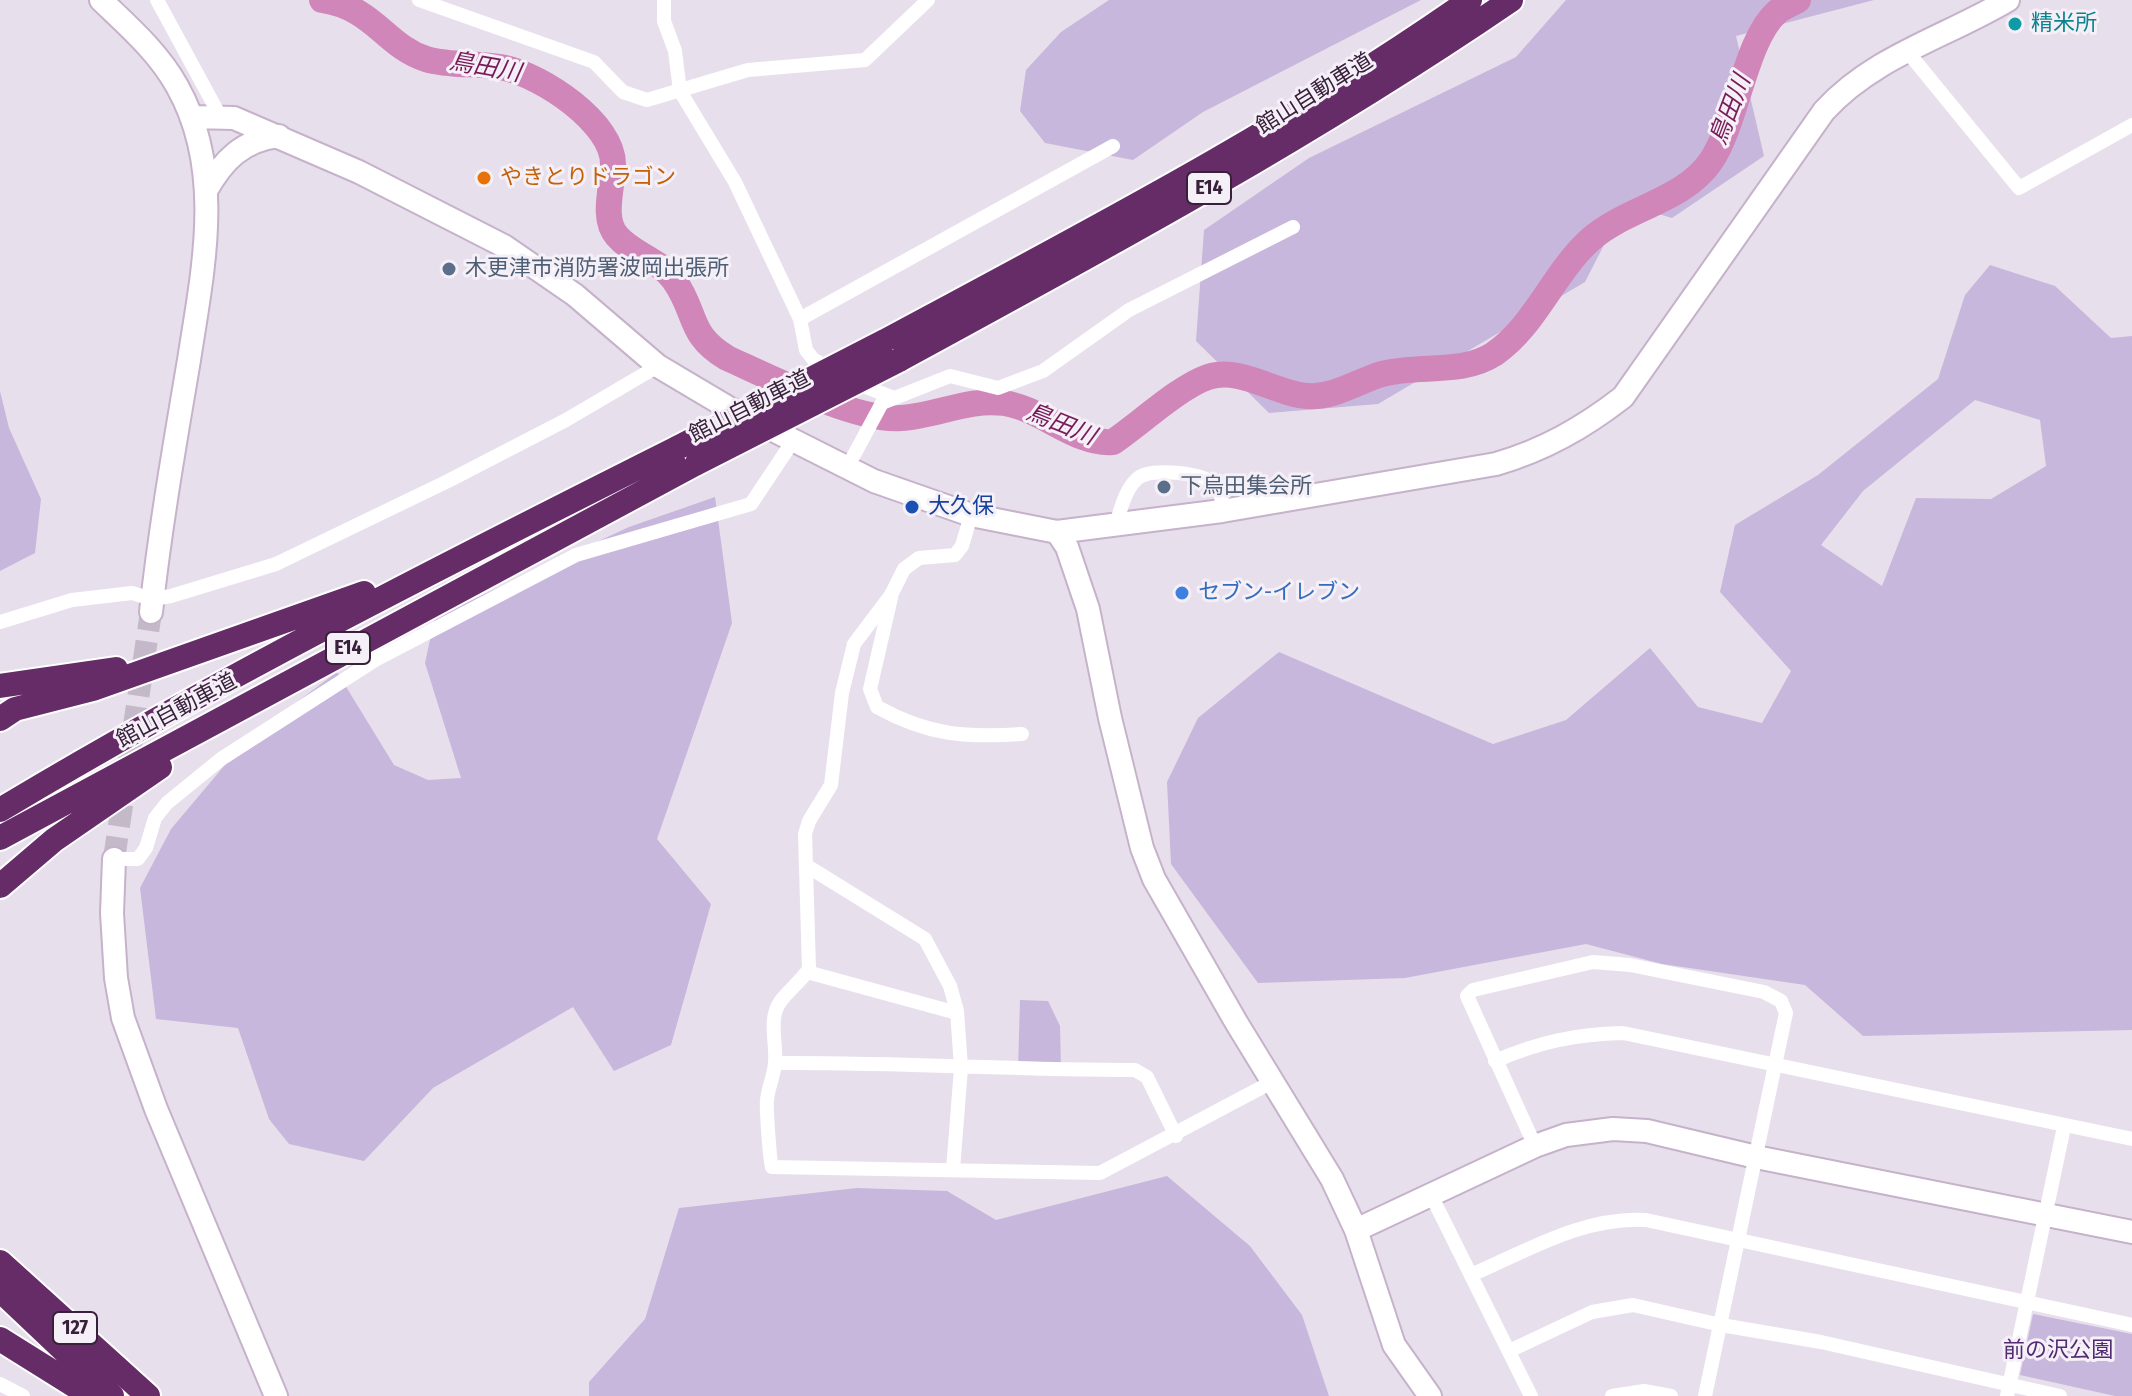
<!DOCTYPE html>
<html>
<head>
<meta charset="utf-8">
<style>
	body { margin:0 }
	canvas { display:block; background:#e7dfeb }
</style>
</head>
<body>
<canvas width="2132" height="1396"></canvas>
<script>
const context = document.querySelector('canvas').getContext('2d');
context.lineJoin = 'round';
function paint(path, color) {
  context.fillStyle = color;
  context.fill(path, 'evenodd');
}
function stroke(path, color, width, dash) {
  context.strokeStyle = color;
  context.lineWidth = width;
  context.lineCap = dash ? 'butt' : 'round';
  context.setLineDash(dash || []);
  context.stroke(path);
}
function write(font, color, halo, rows, align = 'center') {
  context.font = font + ' "Fira Sans Condensed","Noto Sans JP",sans-serif';
  context.lineWidth = 6;
  context.setLineDash([]);
  context.textBaseline = 'middle';
  context.strokeStyle = halo;
  context.fillStyle = color;
  for (const [text, x, y, turn = 0] of rows) {
    context.save();
    context.translate(x, y);
    context.rotate((+turn || 0) * Math.PI / 180);
    context.textAlign = isNaN(turn) ? turn : align;
    if (halo) context.strokeText(text, 0, 0);
    context.fillText(text, 0, 0);
    context.restore();
  }
}
const green = new Path2D(`
	M1109,0H1421L1203,112L1133,160L1045,143L1020,111L1026,70L1061,32Z
	M1566,0H1874L1736,36L1764,156L1672,218L1625,204L1585,282L1378,404L1269,413L1196,341L1204,230L1309,158L1516,57Z
	M1990,265L2055,286L2111,338L2132,336V1030L1863,1036L1805,985L1662,964L1586,944L1405,978L1258,983L1171,864L1167,782L1198,718L1279,652L1493,744L1566,720L1650,648L1698,707L1762,723L1791,671L1720,592L1735,525L1818,475L1938,379L1965,295ZM1975,400L2040,420L2046,466L1991,499L1916,498L1882,586L1821,545L1863,491Z
	M0,391L9,428L41,499L35,553L0,571Z
	M715,497L732,623L657,839L711,904L671,1045L614,1071L573,1007L433,1088L364,1161L289,1144L269,1119L238,1028L156,1019L140,888L171,829L246,740L337,672L394,765L428,780L461,778L425,663L435,617L629,527Z
	M1020,1000L1048,1001L1060,1026L1061,1070L1018,1069Z
	M1167,1176L1250,1246L1302,1315L1329,1396H589V1382L645,1319L679,1208L857,1188L947,1191L996,1220Z
	M2033,1314L2132,1334V1396H2115L2020,1375Z`);
const river = new Path2D(`
	M322,0C375,8 385,46 426,59C452,67 480,62 505,68C542,76 614,123 613,165C613,186 601,218 617,236C632,254 660,260 674,280C698,314 687,334 727,358C769,377 858,422 901,418C936,416 969,398 1004,403C1043,409 1075,445 1113,442C1141,423 1179,387 1208,377C1241,366 1275,394 1308,396C1334,398 1358,381 1382,374C1418,364 1462,375 1494,354C1536,325 1553,273 1591,239C1626,208 1684,201 1711,161C1737,123 1745,40 1777,12C1783,7 1792,4 1798,0`);
const secondaryTunnel = new Path2D(`
	M114,859L151,612`);
const street = new Path2D(`
	M157,0L220,116
	M419,0L594,62L623,92L647,100L748,70L865,60L928,0
	M664,0V21L675,51L680,91L735,182L800,319L806,350L813,359L832,370
	M1907,51L2019,188L2132,125
	M800,319L1113,146
	M853,382L894,398
	M847,468L882,403L950,376L998,388L1043,371L1129,310L1293,227
	M971,515L962,546L955,555L919,558L904,569L891,595L854,644L842,693L831,785L809,821L805,834L809,969C801,981 789,990 780,1002C768,1019 777,1044 775,1063C774,1076 768,1088 767,1100C766,1108 770,1163 772,1167L1100,1173L1272,1082
	M1116,524C1121,509 1125,489 1138,478C1151,467 1207,473 1217,486C1222,492 1222,503 1222,511
	M891,598L870,689L877,707C928,735 965,738 1022,734
	M0,622L72,600L132,593L152,599L171,596L276,564L448,481L566,420L658,366
	M114,859H138L146,848L155,818L167,803L221,759L375,660L576,555L751,504L793,441
	M807,866L925,939L950,986L957,1011L961,1068L953,1170
	M807,972L957,1013
	M1495,1061C1539,1042 1576,1034 1623,1033L2132,1139
	M775,1063C895,1062 1015,1070 1135,1070L1147,1077L1176,1136
	M1535,1146L1467,996L1473,990L1593,962L1630,965L1764,992L1781,1001L1786,1013L1705,1396
	M1431,1195L1531,1396
	M1471,1275C1527,1251 1584,1216 1646,1220L2132,1325
	M1509,1351L1592,1312L1633,1305L1721,1325L1821,1342L2060,1396
	M0,1384L23,1396
	M1612,1396L1644,1391L1671,1396
	M2007,1396L2064,1127`);
const secondary = new Path2D(`
	M101,0C129,27 158,52 177,86C225,171 203,269 189,360C175,443 160,528 151,612
	M191,117L234,118L359,172L504,246L575,295L658,366L727,407L874,481L971,515L1057,532L1222,511L1496,464C1544,450 1583,428 1623,397L1824,111C1874,56 1946,37 2008,0
	M206,191C223,160 243,140 279,136
	M1057,532L1067,547L1088,609L1110,718L1142,848L1154,879L1236,1022L1332,1179L1356,1230L1394,1345L1430,1396
	M114,859L112,913L116,978L123,1018L156,1109L276,1396
	M1356,1230L1535,1146L1566,1135L1613,1129L1647,1131L1756,1157L2132,1232`);
const highway = new Path2D(`
	M883,342C1082,235 1285,130 1470,0
	M899,360C1107,247 1315,134 1511,0
	M0,686L116,669
	M0,719L15,709L93,689L364,593
	M0,810C220,678 450,562 679,447
	M0,838L697,463
	M0,886L54,840L160,767
	M0,1262L148,1396
	M0,1290L112,1396
	M0,1339L91,1396`);
const highwayBridge = new Path2D(`
	M679,447L883,342
	M697,463L899,360`);
const markers = [
	[2015,24,8,"#0f9aa8"],
	[484,178,8,"#e8710a"],
	[449,269,8,"#5c6f8a"],
	[1164,487,8,"#5c6f8a"],
	[912,507,8,"#1a4fb4"],
	[1182,593,8,"#3f7fe0"]
];
const shields = [
	[1209,188,44],
	[348,648,44],
	[75,1328,44]
];
const shieldNames = [
	["E14",1209,188],
	["E14",348,648],
	["127",75,1328]
];
const cultureNames = [
	["精米所",2031,24]
];
const streetNames = [
	["館山自動車道",1315,94,-32],
	["館山自動車道",750,407,-27],
	["館山自動車道",177,711,-28]
];
const foodNames = [
	["やきとりドラゴン",500,178]
];
const serviceNames = [
	["木更津市消防署波岡出張所",465,269],
	["下烏田集会所",1180,487]
];
const transitNames = [
	["大久保",928,507]
];
const shopNames = [
	["セブン-イレブン",1198,593]
];
const parkNames = [
	["前の沢公園",2058,1351]
];
const waterNames = [
	["鳥田川",485,68,10],
	["鳥田川",1731,110,-69],
	["鳥田川",1061,425,22]
];
paint(green, '#c8b7dc');
stroke(river, '#d186b9', 26);
stroke(secondaryTunnel, '#c4b9c8', 22, [22, 11]);
stroke(secondary, '#c6b2ca', 26);
stroke(highway, '#fff', 28);
stroke(street, '#fff', 14);
stroke(secondary, '#fff', 22);
stroke(highway, '#652c67', 24);
stroke(highwayBridge, '#fff', 28, []);
stroke(highwayBridge, '#652c67', 24);
for (const [x, y, r, color] of markers) {
  const dot = new Path2D();
  dot.arc(x, y, r, 0, 2 * Math.PI);
  context.fillStyle = color;
  context.fill(dot);
  stroke(dot, '#f5f0f7', 3);
}
for (const [x, y, w] of shields) {
  const box = new Path2D();
  box.roundRect(x - w / 2, y - 16, w, 32, 6);
  context.fillStyle = '#f5f0f7';
  context.fill(box);
  stroke(box, '#38203b', 2);
}
write('bold 20px', '#38203b', null, shieldNames);
write('22px', '#0d838f', '#f5f0f7', cultureNames, 'left');
write('22px', '#38203b', '#f5f0f7', streetNames);
write('22px', '#c56008', '#f5f0f7', foodNames, 'left');
write('22px', '#4e5e75', '#f5f0f7', serviceNames, 'left');
write('22px', '#164399', '#f5f0f7', transitNames, 'left');
write('22px', '#366cbe', '#f5f0f7', shopNames, 'left');
write('22px', '#522a72', '#f5f0f7', parkNames);
write('italic 24px', '#771a58', '#f5f0f7', waterNames);
</script>
</body>
</html>
